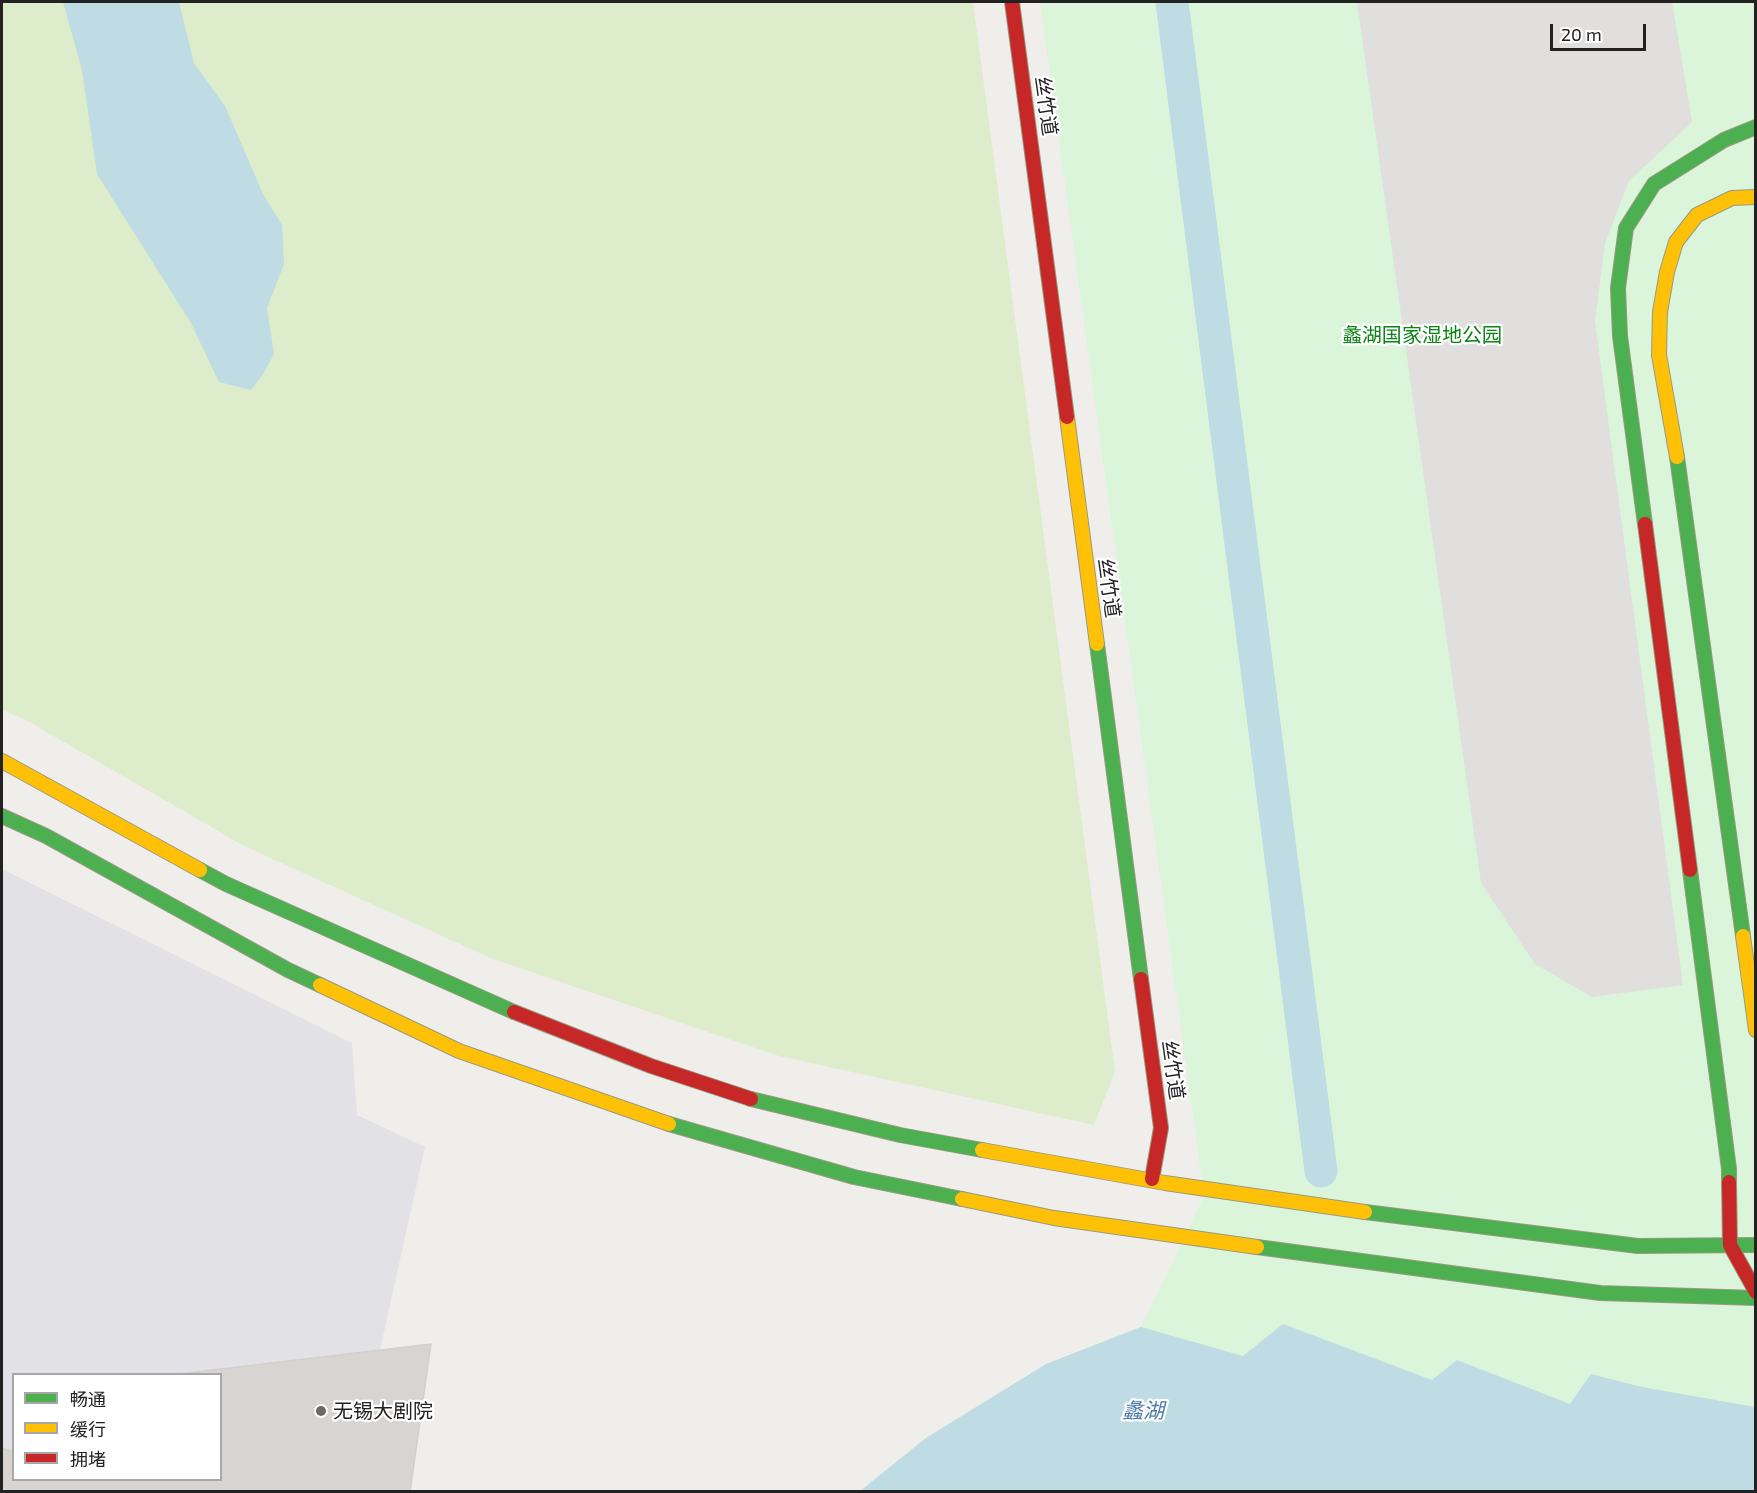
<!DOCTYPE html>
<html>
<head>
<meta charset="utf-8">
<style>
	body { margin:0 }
	#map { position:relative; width:1757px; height:1493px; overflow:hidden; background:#f0eeeb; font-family:"Exo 2","Noto Sans SC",sans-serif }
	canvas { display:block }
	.frame { position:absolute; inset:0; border:3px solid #222; pointer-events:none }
	.legend { position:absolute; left:12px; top:1373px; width:210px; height:108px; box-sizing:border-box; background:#fff; border:2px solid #a7a7a7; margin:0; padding:8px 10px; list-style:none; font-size:18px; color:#222 }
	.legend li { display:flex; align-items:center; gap:12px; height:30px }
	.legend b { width:30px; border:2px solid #a7a7a7 }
	.scale { position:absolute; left:1550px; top:24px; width:96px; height:27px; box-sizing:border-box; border:3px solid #222; border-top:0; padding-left:8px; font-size:18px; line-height:21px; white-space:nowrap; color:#222; -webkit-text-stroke:4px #fff; paint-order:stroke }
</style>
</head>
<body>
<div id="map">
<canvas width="1757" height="1493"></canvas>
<div class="frame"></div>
<ul class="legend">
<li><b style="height:8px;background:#4caf50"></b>畅通</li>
<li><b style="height:8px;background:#ffc107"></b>缓行</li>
<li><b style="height:8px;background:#c62828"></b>拥堵</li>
</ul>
<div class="scale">20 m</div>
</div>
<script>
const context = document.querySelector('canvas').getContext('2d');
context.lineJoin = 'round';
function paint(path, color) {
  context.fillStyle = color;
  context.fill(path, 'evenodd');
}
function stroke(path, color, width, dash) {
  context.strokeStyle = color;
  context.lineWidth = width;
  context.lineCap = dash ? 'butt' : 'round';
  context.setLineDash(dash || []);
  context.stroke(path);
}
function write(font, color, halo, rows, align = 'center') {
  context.font = font + ' "Exo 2","Noto Sans SC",sans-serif';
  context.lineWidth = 4.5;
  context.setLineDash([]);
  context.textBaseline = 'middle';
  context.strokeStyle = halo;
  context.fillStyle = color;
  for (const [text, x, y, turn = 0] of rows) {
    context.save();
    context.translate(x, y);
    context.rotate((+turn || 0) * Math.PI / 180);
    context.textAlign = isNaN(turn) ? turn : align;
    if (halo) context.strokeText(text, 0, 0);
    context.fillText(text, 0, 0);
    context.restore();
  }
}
const grass = new Path2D(`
	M2,2H973L1115,1072L1094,1125L779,1056L493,959L244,846L33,724L2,709Z`);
const park = new Path2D(`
	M1040,2H1755V1491L860,1492L926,1438L1046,1364L1141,1327L1204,1196Z`);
const parking = new Path2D(`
	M1357,2H1672L1692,122L1629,181L1605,243L1595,321L1683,985L1592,997L1535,964L1481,883Z`);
const plaza = new Path2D(`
	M2,869L352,1043L357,1115L425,1147L380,1350L179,1374H14L13,1452L2,1447Z`);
const water = new Path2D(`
	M63,2H179L194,63L225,106L263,194L282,225L284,264L267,308L274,354L263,374L251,390L219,382L191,323L97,174L82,70Z
	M1283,1324L1432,1380L1457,1360L1570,1404L1591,1374L1642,1387L1755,1407V1491H860L926,1438L1046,1364L1141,1327L1243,1356Z`);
const canal = new Path2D(`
	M1172,2L1321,1171`);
const building = new Path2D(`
	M431,1344L410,1492H2V1448L14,1452V1480H220V1374H179Z`);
const fast = new Path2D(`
	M1677,457L1743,936
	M1645,524L1620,336L1618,288L1626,228L1654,184L1724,140L1756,127
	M1097,644L1141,979
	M2,816L46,836L288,970L320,985
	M200,870L226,884L514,1012
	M1690,870L1729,1169V1182
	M751,1099L900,1135L982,1150
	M669,1124L854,1177L962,1199
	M1365,1212L1638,1246L1756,1245
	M1257,1247L1600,1293L1756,1298`);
const slow = new Path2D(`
	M1067,417L1097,644
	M1677,457L1659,355L1660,312L1667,272L1676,242L1697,215L1732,198L1756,197
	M2,761L200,870
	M1743,936L1756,1030
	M320,985L459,1051L669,1124
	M982,1150L1165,1183L1365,1212
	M962,1199L1054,1218L1257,1247`);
const jam = new Path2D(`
	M1012,2L1067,417
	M1645,524L1690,870
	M1141,979L1161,1128L1152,1179
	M514,1012L651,1066L751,1099
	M1729,1182L1730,1245L1756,1292`);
const markers = [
	[321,1411,6,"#6a6968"]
];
const streetNames = [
	["丝竹道",1046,106,82],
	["丝竹道",1109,588,82],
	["丝竹道",1173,1070,82]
];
const parkNames = [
	["蠡湖国家湿地公园",1422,335]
];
const poiNames = [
	["无锡大剧院",333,1411]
];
const waterNames = [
	["蠡湖",1143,1411]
];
paint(grass, '#ddeccb');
paint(park, '#daf5da');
paint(parking, '#e0dfde');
paint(plaza, '#e2e1e5');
paint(water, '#bfdbe3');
stroke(canal, '#bfdbe3', 33);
paint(building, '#d7d4d2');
stroke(building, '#d3d0cc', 1.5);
stroke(fast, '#999a82', 16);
stroke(slow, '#999a82', 16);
stroke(jam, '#999a82', 16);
stroke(fast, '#4caf50', 14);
stroke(slow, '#ffc107', 14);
stroke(jam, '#c62828', 14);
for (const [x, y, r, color] of markers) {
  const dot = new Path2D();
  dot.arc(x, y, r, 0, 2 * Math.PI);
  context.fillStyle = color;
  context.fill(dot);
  stroke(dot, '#fff', 2);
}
write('20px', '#222', '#fff', streetNames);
write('20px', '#0c8416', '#fff', parkNames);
write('20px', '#222', '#fff', poiNames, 'left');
write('italic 21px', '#4a7aab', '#fff', waterNames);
</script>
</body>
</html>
